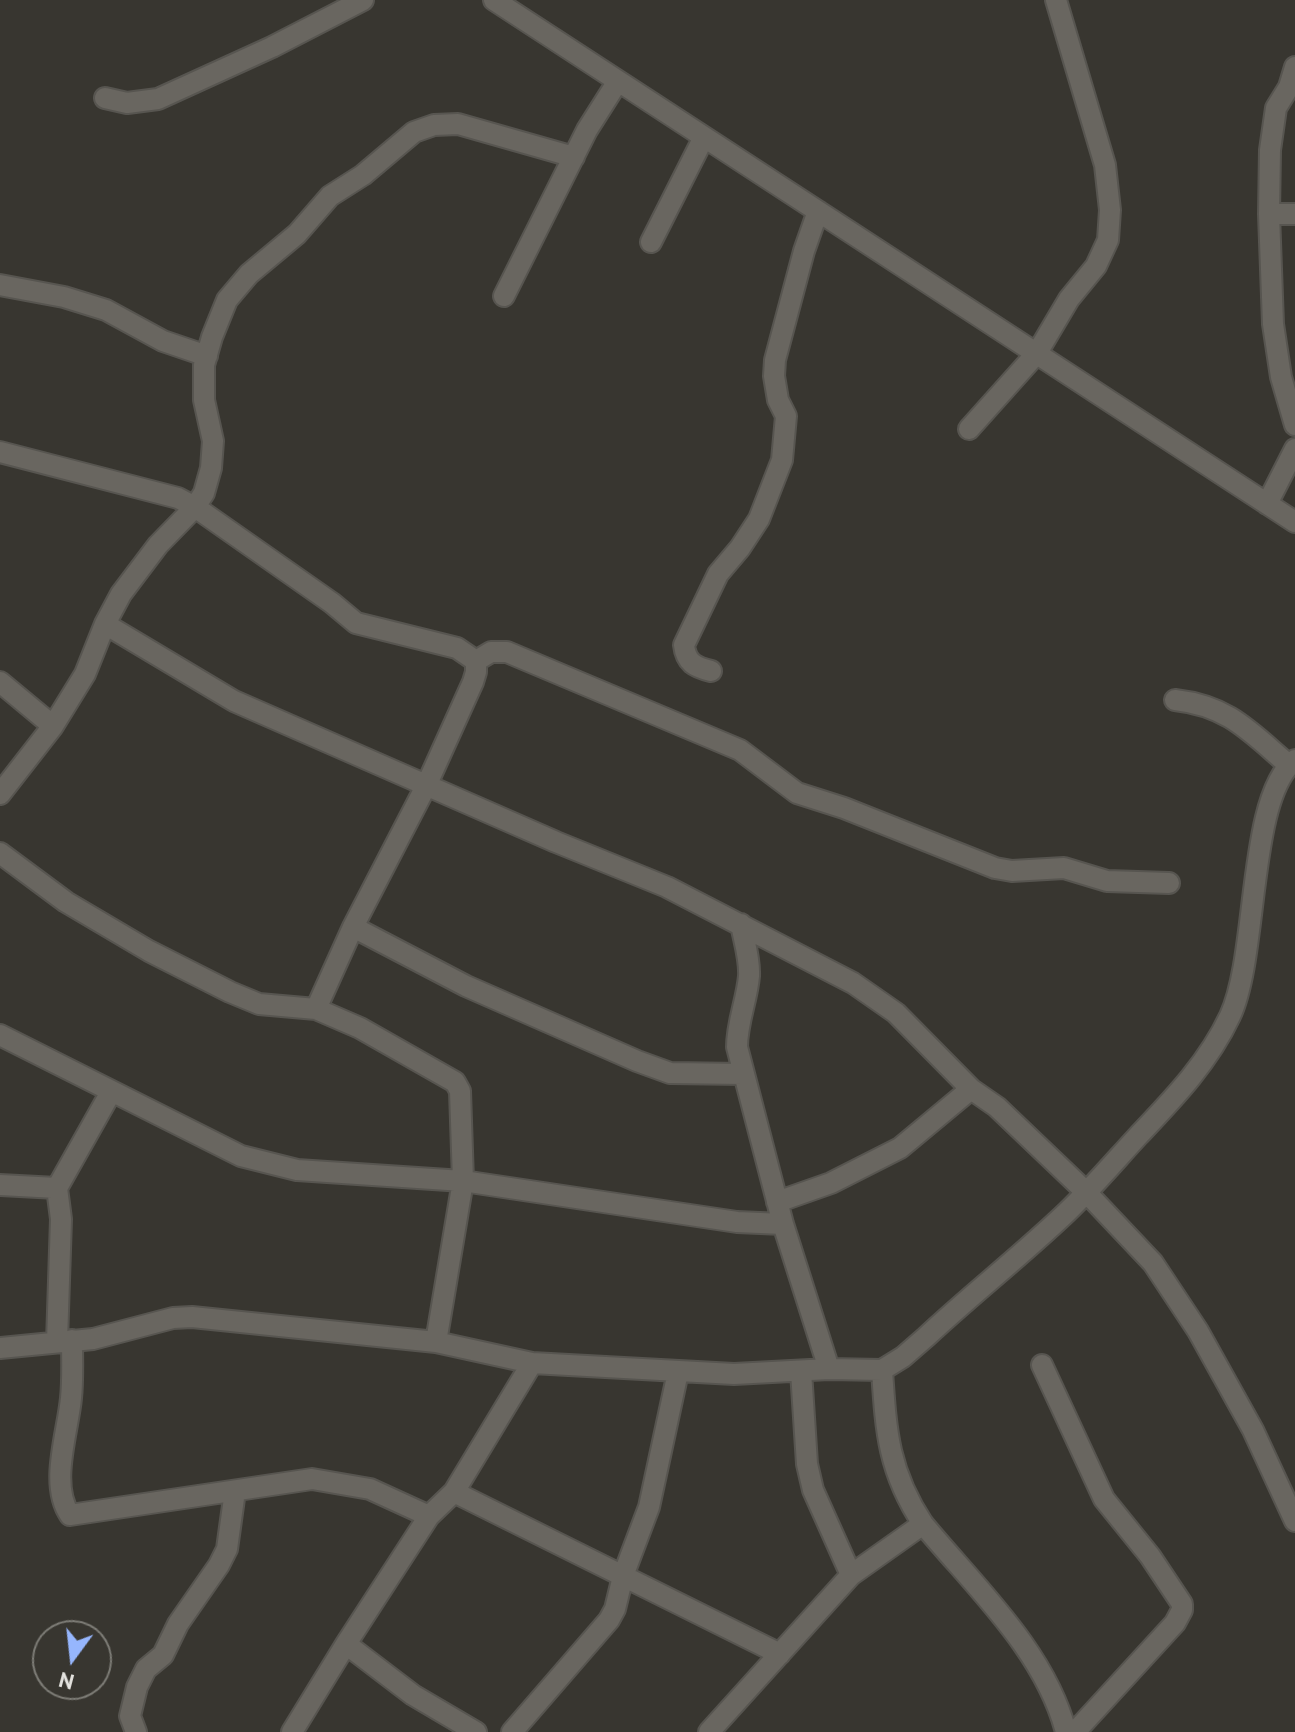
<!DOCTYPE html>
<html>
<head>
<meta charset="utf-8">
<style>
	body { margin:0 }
	#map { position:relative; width:1295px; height:1732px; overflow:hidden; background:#383630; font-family:"PT Sans",sans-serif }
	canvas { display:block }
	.north { position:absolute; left:32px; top:1620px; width:80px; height:80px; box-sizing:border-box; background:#383630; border:2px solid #7d7c76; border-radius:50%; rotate:195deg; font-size:22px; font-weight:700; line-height:32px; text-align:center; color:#e5e4e0 }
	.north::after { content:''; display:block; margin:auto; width:28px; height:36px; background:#96b6fd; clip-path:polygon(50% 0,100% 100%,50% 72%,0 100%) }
</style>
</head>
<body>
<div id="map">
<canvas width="1295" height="1732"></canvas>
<div class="north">N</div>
</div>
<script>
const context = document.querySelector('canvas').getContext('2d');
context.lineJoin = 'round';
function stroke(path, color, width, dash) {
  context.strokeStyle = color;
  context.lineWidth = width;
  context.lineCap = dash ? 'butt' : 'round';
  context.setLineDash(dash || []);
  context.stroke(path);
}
const minor = new Path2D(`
	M494,0L1295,522
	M1295,67L1289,87L1276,108L1270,150L1269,214L1273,324L1281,377L1295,425
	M105,98L127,103L158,99L272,47L363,0
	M1269,214H1295
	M651,242L704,137
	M0,285L64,297L106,310L163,341L207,356
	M504,296L587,130L618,81
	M969,429L1037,353L1069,299L1096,266L1108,240L1110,210L1105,165L1056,0
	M0,452L178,498L195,507L332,603L356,623L457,648L476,661V672L473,682L427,784L353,927L316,1009
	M1267,504L1295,449
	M105,624L234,701L556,842L667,887L853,983L896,1013L971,1089L997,1107L1086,1192L1153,1263L1198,1331L1253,1430L1295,1521
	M476,661L491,652H507L740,750L797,793L844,808L995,868L1012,871L1064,868L1107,881L1169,883
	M711,671C695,667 686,663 684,645L718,574L740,548L759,519L782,460L786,416L778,400L774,376L775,360L804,251L818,211
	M0,682L53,726
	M1175,700C1229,706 1250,732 1289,765
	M0,794L53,726L85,674L105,624L121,594L158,545L195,507L204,493L211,468L213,441L204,400V365L212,337L227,300L249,274L297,234L330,196L363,175L414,132L434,125L458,124L574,157
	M0,853L66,902L149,951L230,992L259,1004L316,1009L360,1028L455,1082L460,1091L463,1181L436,1342
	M741,924C744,941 750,958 749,976C747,1000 737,1022 737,1047L783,1224L829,1369
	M353,927L466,986L637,1061L670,1073L743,1074
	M0,1035L241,1156L297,1170L463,1181L737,1222L783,1224
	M0,1185L57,1188
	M777,1202L831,1183L900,1148L971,1089
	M72,1340C72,1359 73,1379 71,1398C68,1432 49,1485 70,1515L312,1479L370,1489L429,1516
	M57,1342L61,1219L57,1188L111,1092
	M0,1348L93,1339L173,1318L192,1317L436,1342L532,1363L734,1374L829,1369L882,1370L903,1357L926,1337C972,1294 1022,1255 1067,1212C1092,1188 1115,1161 1138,1136C1173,1099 1208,1063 1230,1016C1259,954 1247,798 1295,760
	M1042,1365L1104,1499L1150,1556L1182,1604V1610L1175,1623L1075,1732
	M882,1370C886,1431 888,1471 923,1524C975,1587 1045,1651 1066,1732
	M801,1371L807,1464L813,1490L851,1575
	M454,1492L780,1654
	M346,1644L413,1695L476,1732
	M136,1732L130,1716L137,1687L146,1669L163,1655L178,1624L219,1565L227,1549L235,1491
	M292,1732L346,1644L429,1516L454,1492L532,1363
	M512,1732L609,1620L615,1609L623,1576L649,1507L678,1372
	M709,1732L851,1575L923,1524`);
stroke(minor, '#575550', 24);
stroke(minor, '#696660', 20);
</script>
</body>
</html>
